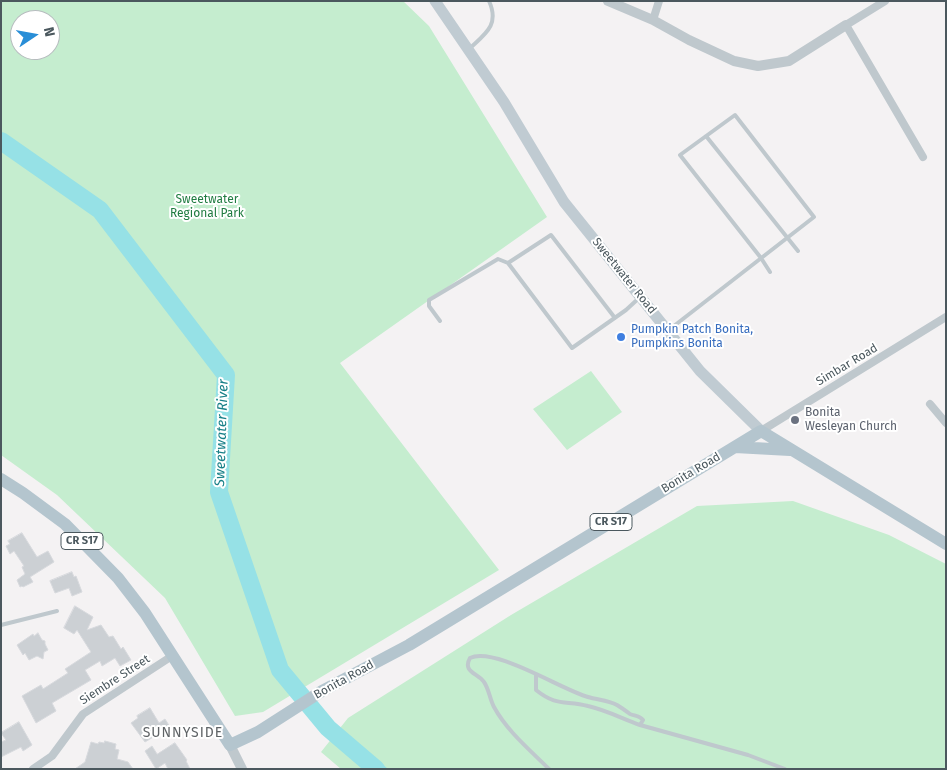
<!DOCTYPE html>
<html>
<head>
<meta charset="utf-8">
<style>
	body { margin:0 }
	#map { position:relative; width:947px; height:770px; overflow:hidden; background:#f4f2f3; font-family:"Fira Sans",sans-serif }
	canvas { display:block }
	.frame { position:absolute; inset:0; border:2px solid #4b585e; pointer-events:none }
	.north { position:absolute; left:10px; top:10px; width:50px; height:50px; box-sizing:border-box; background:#fff; border:1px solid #b7bcbf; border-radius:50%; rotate:78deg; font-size:14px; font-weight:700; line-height:20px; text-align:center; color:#4b585e }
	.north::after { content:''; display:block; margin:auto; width:18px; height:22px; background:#298ed7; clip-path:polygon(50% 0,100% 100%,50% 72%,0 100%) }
</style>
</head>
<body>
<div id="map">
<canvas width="947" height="770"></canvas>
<div class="frame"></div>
<div class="north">N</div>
</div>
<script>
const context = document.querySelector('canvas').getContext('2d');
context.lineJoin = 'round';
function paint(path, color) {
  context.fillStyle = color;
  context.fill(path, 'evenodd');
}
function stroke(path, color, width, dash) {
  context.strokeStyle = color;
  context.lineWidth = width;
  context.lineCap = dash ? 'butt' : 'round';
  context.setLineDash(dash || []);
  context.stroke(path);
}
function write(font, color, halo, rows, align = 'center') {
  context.font = font + ' "Fira Sans",sans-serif';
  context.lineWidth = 4;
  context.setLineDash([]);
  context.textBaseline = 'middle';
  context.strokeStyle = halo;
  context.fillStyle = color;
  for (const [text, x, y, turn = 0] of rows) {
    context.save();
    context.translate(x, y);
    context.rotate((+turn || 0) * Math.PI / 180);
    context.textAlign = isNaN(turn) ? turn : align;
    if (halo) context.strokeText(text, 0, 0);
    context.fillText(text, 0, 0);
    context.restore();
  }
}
const green = new Path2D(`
	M1,1H403L429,26L547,217L340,363L499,570L263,712L235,716L165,598L57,495L1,455ZM20,20H50V50H20Z
	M591,371L622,412L567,450L533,409Z
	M793,501L889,535L946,564V769H341L321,752L348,718L511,615L697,506Z`);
const water = new Path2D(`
	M348,735L388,769H380L345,739Z`);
const river = new Path2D(`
	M1,141L100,210L226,375L219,492L280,670L328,728L376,769`);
const building = new Path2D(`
	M22,533L37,557L48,551L54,562L30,577L33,582L23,587L22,586L20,587L17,580L25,574L22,567L24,566L14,551L10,554L6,546L10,544L8,541Z
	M72,572L74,577L76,576L82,592L72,596L69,588L55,593L50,581Z
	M75,606L93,617L87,630L101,625L109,637L113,636L121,649L123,647L131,660L120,666L115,658L102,666L100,661L85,670L91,680L52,703L56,711L36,723L22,696L41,685L43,689L68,673L65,669L91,652L77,630L74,634L64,628Z
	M38,633L42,640L45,641V644L48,650L44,652L43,659L37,656L29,660L25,653L23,655L17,645L33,634L34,636Z
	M150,708L159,723L165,719L170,727L145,742L131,723L138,718L137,716Z
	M19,722L32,745L23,751L21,747L1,757V742L6,740L1,733Z
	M105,741L116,744L115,749L119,750L117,759L128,762L133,769H75L85,762L91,742L98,744L99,742L104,743Z
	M175,743L187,760L186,761L190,769H168L165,763L156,769L145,751L152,746L157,754Z`);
const service = new Path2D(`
	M469,49C485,34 500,25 489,1
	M706,136L798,251
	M508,263L551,235L615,318
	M440,321L429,306V300L498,259L508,263L572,348L626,310L639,298
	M670,329C718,292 766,254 814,217L735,115L680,155L761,258L770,272
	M1,625L57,611
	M536,674V690C557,707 566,700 588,706C606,710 623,719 640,725L643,720C640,716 635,716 630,714C626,711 622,708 617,705C608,700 598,700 588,697C562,690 494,646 470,658C462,672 478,673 484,682C489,689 490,700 494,707C507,731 530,750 549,769
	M640,725L748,755L785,769`);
const minor = new Path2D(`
	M885,1L846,25L923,157
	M653,20L659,1
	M930,404L946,423
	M761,431L946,317
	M33,769L52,756L83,714L172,656`);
const tertiary = new Path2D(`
	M608,1L653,20L689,40L734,61L758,66L789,61L846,25
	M230,745L242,769`);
const secondary = new Path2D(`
	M435,1L504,102L564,202L700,371L761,431`);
const primary = new Path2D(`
	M735,447L790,450
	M1,479L23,493L65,524L118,578L145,613L230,745L258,732L322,691L409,645L761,431L946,544`);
const markers = [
	[621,337,5,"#3f7fe0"],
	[795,420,5,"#6b7280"]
];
const shields = [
	[611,522,42],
	[82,541,42]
];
const shieldNames = [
	["CR S17",611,522],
	["CR S17",82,541]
];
const parkNames = [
	["Sweetwater",207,200],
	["Regional Park",207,214]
];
const streetNames = [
	["Sweetwater Road",624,276,51],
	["Simbar Road",847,365,-31],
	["Bonita Road",691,473,-31],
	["Siembre Street",115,680,-33],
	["Bonita Road",344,680,-29]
];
const shopNames = [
	["Pumpkin Patch Bonita,",631,330],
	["Pumpkins Bonita",631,344]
];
const worshipNames = [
	["Bonita",805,413],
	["Wesleyan Church",805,427]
];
const waterNames = [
	["Sweetwater River",222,433,-88]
];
const neighbourhoodNames = [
	["SUNNYSIDE",183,733]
];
paint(green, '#c5edcf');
paint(water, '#96e1e6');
stroke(river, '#96e1e6', 18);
paint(building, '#ccd0d4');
stroke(building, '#d7d9dd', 1);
stroke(service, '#bfc8cd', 4);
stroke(minor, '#bfc8cd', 8);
stroke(tertiary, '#bfc8cd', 10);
stroke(secondary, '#c0cbd2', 11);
stroke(primary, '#b4c5ce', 12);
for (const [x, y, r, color] of markers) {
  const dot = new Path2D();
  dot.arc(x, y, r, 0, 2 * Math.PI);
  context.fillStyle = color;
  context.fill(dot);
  stroke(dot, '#fff', 2);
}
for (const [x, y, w] of shields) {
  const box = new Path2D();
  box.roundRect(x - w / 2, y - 8.5, w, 17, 4);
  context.fillStyle = '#fff';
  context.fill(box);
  stroke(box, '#4b585e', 1);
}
write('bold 11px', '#4b585e', null, shieldNames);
write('12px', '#207c41', '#fff', parkNames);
write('12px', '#4b585e', '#fff', streetNames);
write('12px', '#366cbe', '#fff', shopNames, 'left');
write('12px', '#5b616d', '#fff', worshipNames, 'left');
write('italic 14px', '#177f87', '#fff', waterNames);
context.letterSpacing = '1px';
write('14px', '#5f6366', '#fff', neighbourhoodNames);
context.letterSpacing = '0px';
</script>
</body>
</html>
